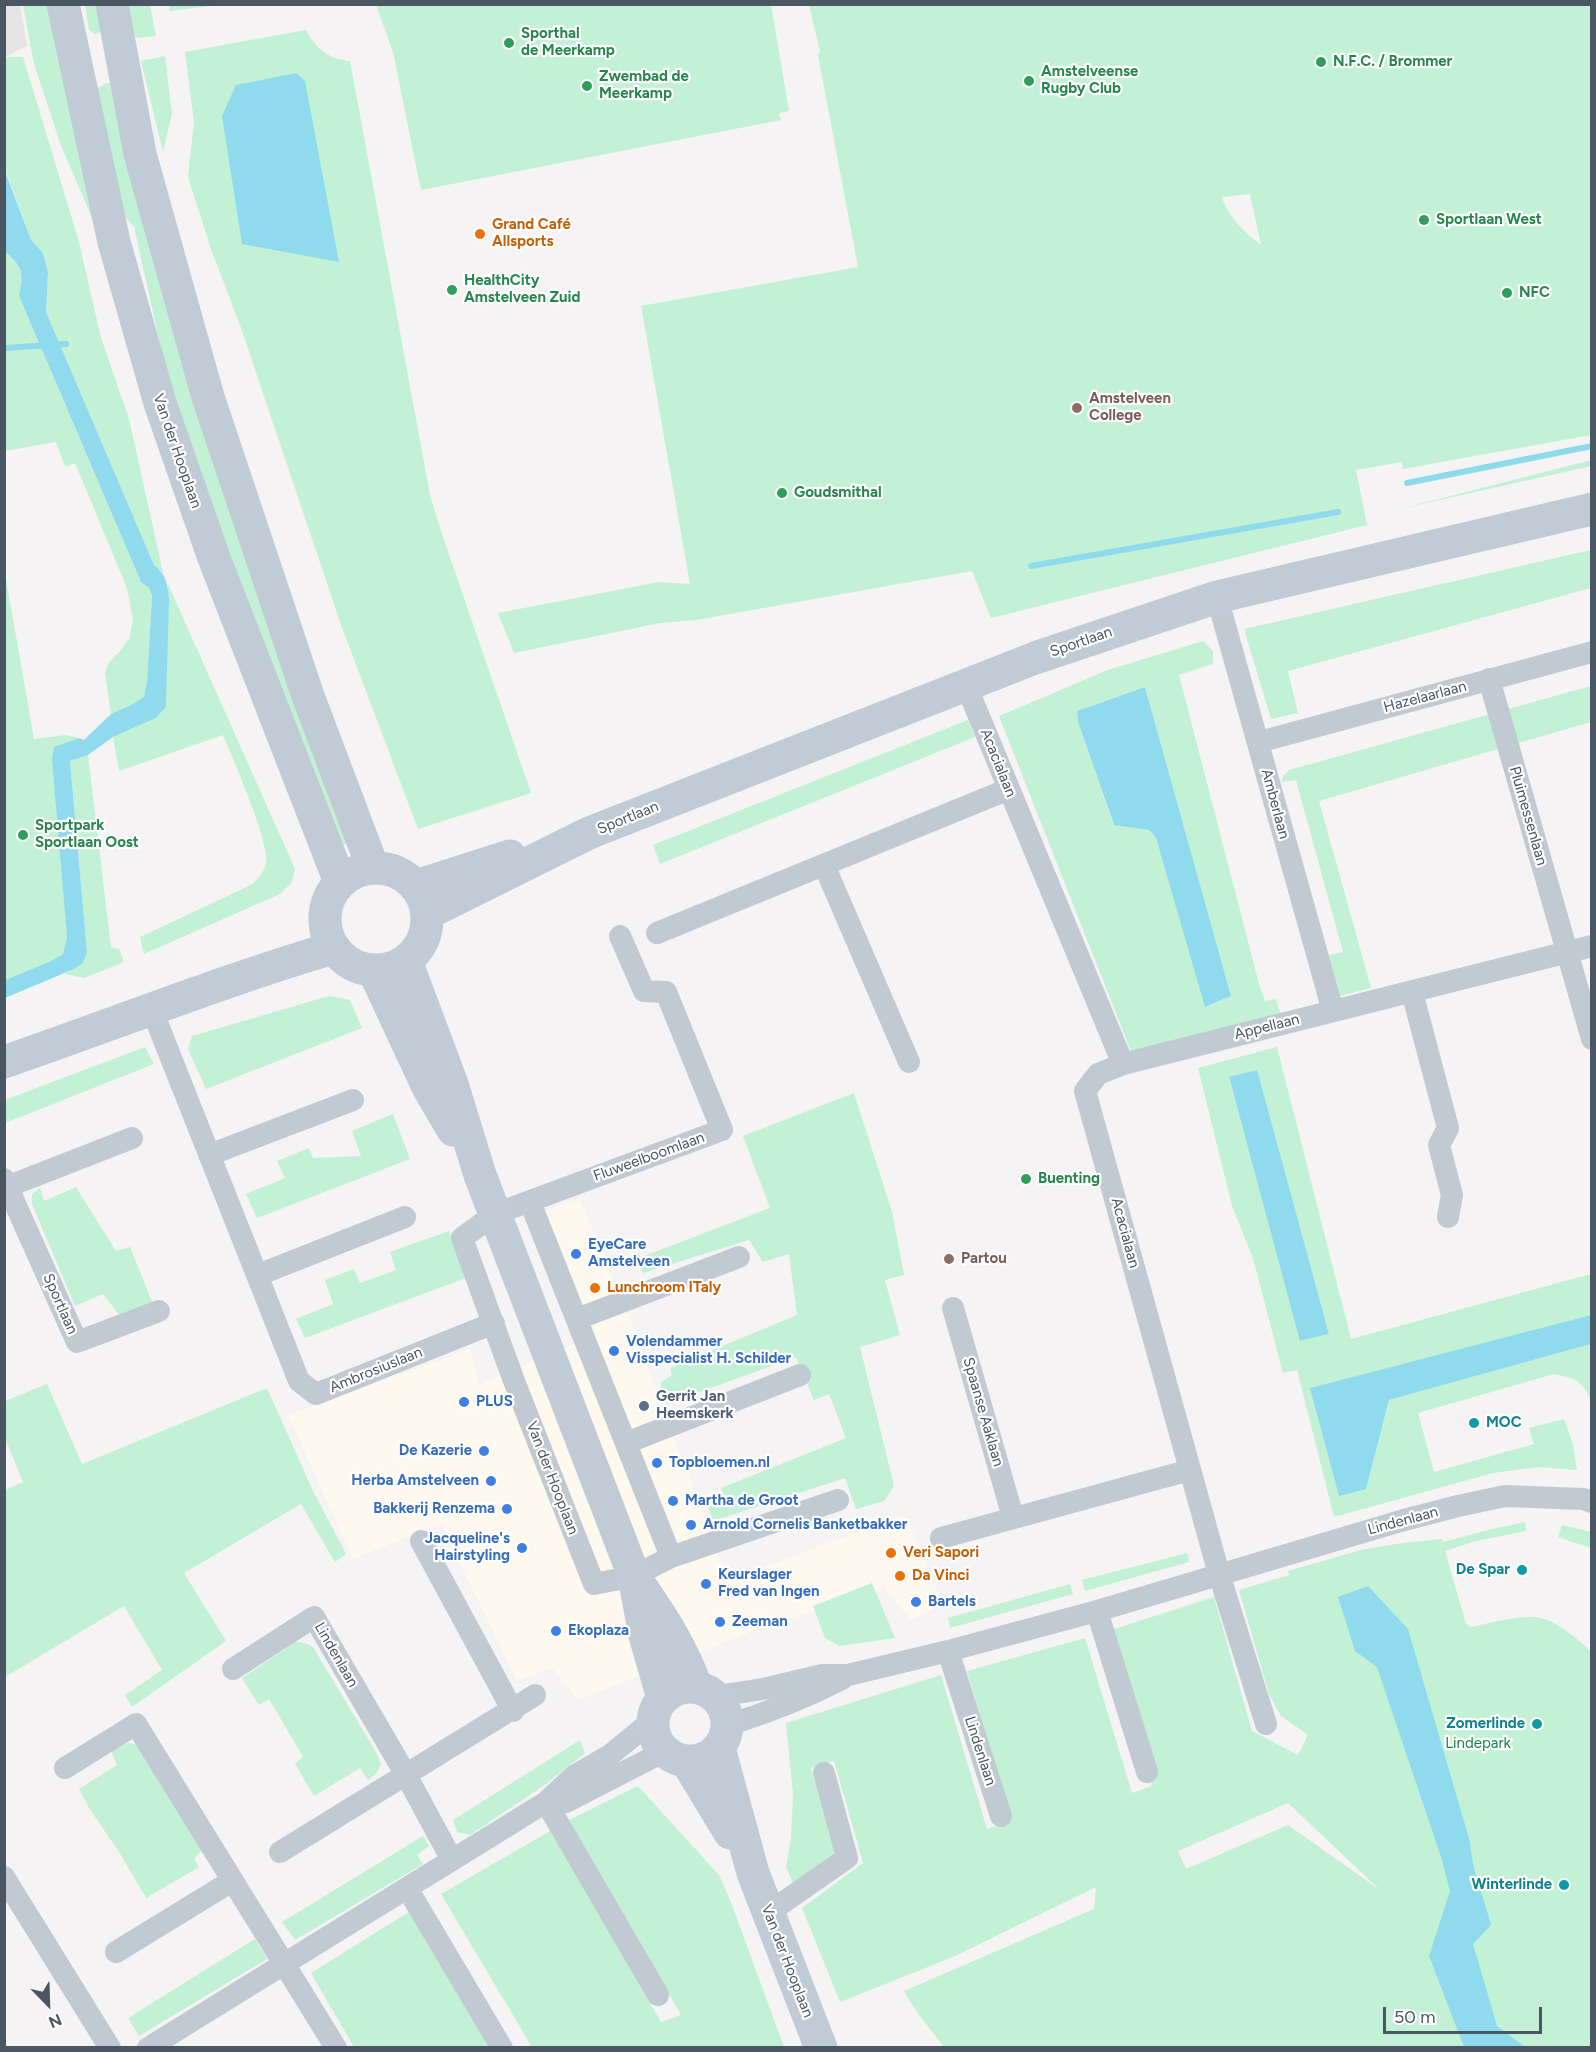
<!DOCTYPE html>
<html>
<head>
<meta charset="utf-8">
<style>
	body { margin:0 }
	#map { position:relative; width:1596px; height:2052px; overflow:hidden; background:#f5f3f3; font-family:Figtree,sans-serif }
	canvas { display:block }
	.frame { position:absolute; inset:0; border:6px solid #4a5661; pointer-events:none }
	.north { position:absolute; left:18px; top:1974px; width:60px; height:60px; -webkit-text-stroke:4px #fff; paint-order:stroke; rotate:157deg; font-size:16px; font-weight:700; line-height:24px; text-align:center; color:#4a5661 }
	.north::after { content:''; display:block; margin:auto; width:21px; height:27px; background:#4a5661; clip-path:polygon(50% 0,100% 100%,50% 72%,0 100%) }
	.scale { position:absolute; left:1383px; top:2007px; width:159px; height:27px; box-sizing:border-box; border:3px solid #4a5661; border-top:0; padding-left:8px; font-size:18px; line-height:21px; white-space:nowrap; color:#4a5661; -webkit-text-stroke:4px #fff; paint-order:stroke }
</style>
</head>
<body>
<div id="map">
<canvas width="1596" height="2052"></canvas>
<div class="frame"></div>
<div class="north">N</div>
<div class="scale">50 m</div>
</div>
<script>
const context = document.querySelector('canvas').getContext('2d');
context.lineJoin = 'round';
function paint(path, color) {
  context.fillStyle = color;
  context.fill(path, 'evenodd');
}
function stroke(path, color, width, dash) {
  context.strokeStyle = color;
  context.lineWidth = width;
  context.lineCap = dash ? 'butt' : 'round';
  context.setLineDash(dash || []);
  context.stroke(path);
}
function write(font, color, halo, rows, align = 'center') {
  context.font = font + ' Figtree,sans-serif';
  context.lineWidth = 4.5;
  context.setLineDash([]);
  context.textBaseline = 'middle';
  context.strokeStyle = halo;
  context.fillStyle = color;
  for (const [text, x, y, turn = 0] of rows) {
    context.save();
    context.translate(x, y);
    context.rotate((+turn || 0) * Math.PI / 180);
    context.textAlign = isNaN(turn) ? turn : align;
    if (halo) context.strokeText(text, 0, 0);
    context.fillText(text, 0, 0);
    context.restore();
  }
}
const commercial = new Path2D(`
	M579,1198L629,1317L728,1581L905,1514L943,1605L911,1620L884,1588L753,1631L578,1700L552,1668L517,1681L441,1524L353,1559L288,1415L470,1349L479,1385L587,1338L542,1212Z`);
const education = new Path2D(`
	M5,5H20L27,46L5,57Z`);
const green = new Path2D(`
	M23,5H54L100,237L60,143L34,64Z
	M85,5H100L102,31L95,34L89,30Z
	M123,5H150L156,36L138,38L128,31Z
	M169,5V4L218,5L170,11Z
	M376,5H771L789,111L779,113L781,120L421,190L393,52Z
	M809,5H1591V435L1403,469L1402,462L1356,470L1367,525L991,618L972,571L696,620L660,623L514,653L498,613L659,582L690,584L641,306L858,267L818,55L820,51ZM1250,194L1261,245C1247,235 1226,214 1222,197Z
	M306,30C315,48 330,60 350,61L430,495L441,531L531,793L418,829L340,622L240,325L211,249L188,177L194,122L185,52Z
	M165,56L172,113L163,152L141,61Z
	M5,57H23L79,242L101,338L129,419L164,577L161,571L154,565L46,312L48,272L43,253L31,240L5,168Z
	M107,83L118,84L347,843L341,846L232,570L165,366L134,227L118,208L98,88Z
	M4,252C23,267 24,273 19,296L141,582L149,588L152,596L147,682L144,697L131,705L111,714L105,673L109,662L121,650L129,639L133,620L127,588L75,463L65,467L56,442L5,451Z
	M1591,460V466L1400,509Z
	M1591,550V588L1288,671L1298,713L1271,719L1244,629Z
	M5,573L34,739L66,735L79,738L54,747L67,937L63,954L49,962L5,980Z
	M168,584L295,869L292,882L280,894L144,954L140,937L251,885C259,878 264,873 266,862C270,844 232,756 223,735L119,771L113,737L156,718L166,707Z
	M1203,641L1213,651V664L1179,675L1259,984L1265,1001L1276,999L1281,1015L1132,1054L999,716L1108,670ZM1145,687L1231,996L1206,1007L1156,838L1149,830L1113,824L1078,722L1077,711Z
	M1591,686V722L1319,801L1371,988L1340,996L1329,955L1343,952L1296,780L1282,782L1283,776L1289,770Z
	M968,720L975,737L660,864L653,845Z
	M88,755L111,947L119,949L124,962L84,978L64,974L74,969L87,952L70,761Z
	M329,996L350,1000L362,1028L206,1089L188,1049L192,1036Z
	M145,1047L154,1064L5,1123V1100Z
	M1277,1047L1351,1339L1591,1274V1315L1311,1388L1366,1489L1389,1400L1591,1344V1402C1584,1380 1574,1378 1554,1374L1418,1413L1434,1472L1534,1444L1529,1428L1564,1419L1573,1444L1577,1470L1538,1467L1493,1473L1334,1517L1297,1370L1283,1373L1253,1258L1232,1206L1198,1068ZM1256,1070L1329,1334L1301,1341L1229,1078Z
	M854,1093L892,1212L904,1275L885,1280L900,1335L860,1347L894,1486L884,1501L856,1509L845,1478L713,1521L707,1503L724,1495L721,1488L846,1438L829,1394L814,1400L796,1357L667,1404L660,1383L672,1375L670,1368L797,1315L789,1254L763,1262L749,1240L643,1273L636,1259L770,1208L743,1136Z
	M393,1114L410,1159L257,1218L246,1194L285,1178L277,1161L309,1148L313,1158L361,1156L352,1131Z
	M76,1187L116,1251L130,1247L153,1304L120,1316L103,1294L75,1306L32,1204V1194L40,1188L44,1201Z
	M449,1231L466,1278L305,1338L296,1319L333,1304L325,1280L354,1269L360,1283L396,1270L390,1252Z
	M47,1384L82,1464L267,1388L312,1489L346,1554L335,1562L301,1504L184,1573L226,1641L132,1707L125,1695L162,1670L124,1606L5,1677V1490L23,1482L5,1438V1401Z
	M1525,1522L1526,1531L1476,1541L1445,1551L1466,1624L1470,1627C1488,1624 1523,1614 1540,1618C1560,1622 1576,1639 1591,1651V2047H944L916,2011L904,1991L1094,1909L1096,1887L953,1957L840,2002L802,1908L863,1863L834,1761L811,1768L835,1855L793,1883L786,1867L791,1838L793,1794L786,1723L941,1675L987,1829L1012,1820L967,1671L1085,1638L1132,1793L1152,1786L1108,1631L1214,1597L1252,1731L1298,1755L1308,1735L1281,1716L1269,1694L1239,1590L1289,1575L1288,1571L1361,1550L1402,1543L1442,1539L1443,1542L1492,1529ZM1288,1803L1380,1890L1288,1825L1186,1869L1178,1851Z
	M1562,1525L1591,1532V1548L1558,1537Z
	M1187,1553L1189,1562L1085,1591L1082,1580Z
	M872,1583L895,1638L839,1646L825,1638L813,1606Z
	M1070,1584L1073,1594L950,1628L948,1618Z
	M296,1642L305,1643L313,1647L376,1752L381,1764L376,1774L368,1780L360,1768L314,1796L295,1764L303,1757L269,1699L259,1705L242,1678Z
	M580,1740L585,1753L546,1784L470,1835L457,1832L453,1820Z
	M129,1743L143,1747L203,1850L194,1858L199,1867L146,1898L119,1852L89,1808L79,1789L117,1765L111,1751L121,1744Z
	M638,1786L719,1875L732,1905L784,2047H532L441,1894L552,1830L661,2022L681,2015L569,1820Z
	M423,1836L429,1846L417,1855L423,1864L295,1940L282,1922Z
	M420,1905L506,2047H354L311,1973Z
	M255,1939L267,1959L139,2036L128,2018Z`);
const water = new Path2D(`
	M296,73L305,81L339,262L242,244L222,116L236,85Z
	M4,168L31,240L43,253L48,272L46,312L154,565C166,574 168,585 169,599L166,707L156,718L113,737L88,755L70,761L87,952L83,963L74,969L5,998V980L49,962L63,954L67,937L52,759L54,747L79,738L84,740L111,714L131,705L144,697L147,682L152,596L149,588L141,582L19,296C24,273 23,267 5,252Z
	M1145,687L1231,996L1205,1007L1156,838L1149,830L1114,825L1078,722L1077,711Z
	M1257,1070L1329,1334L1300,1341L1229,1077Z
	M1591,1315V1344L1389,1400L1366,1489L1339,1496L1310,1388Z
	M1368,1586L1408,1629L1470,1842C1472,1871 1484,1898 1491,1925L1473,1944L1497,2026L1525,2047H1464L1429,1956L1450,1891L1442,1860L1377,1667L1355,1651L1338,1597Z`);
const stream = new Path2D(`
	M4,348L66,344
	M1407,483L1592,446
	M1031,566L1338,512`);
const street = new Path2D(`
	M1217,597L1333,1011
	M1489,679L1592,1039
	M966,685L1123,1064
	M1259,742L1592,652
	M824,865L909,1062
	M657,933L1009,789
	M620,936L644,991L666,992L722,1130L495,1214L462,1238L514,1381L594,1584L634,1576L671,1557L838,1500
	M1412,992L1448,1128L1439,1145L1452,1195L1448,1217
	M152,1010L299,1381L316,1394L494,1323
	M209,1155L353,1100
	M4,1179L77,1342L159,1311
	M4,1188L132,1138
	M530,1202L671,1557
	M258,1275L405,1217
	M953,1308L1013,1517
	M577,1319L739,1257
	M626,1443L800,1375
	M941,1538L1190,1470
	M421,1541L513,1711
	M1097,1611L1147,1772
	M948,1651L1001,1816
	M233,1669L314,1617L406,1775L452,1860
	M717,1696L763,1689L822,1675H848L948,1651L1097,1611L1404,1520L1458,1506L1505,1496L1583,1499L1592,1502
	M1266,1724L1219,1574L1085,1091L1098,1074L1123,1064L1592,946
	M728,1725C767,1713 805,1698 842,1679
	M65,1768L136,1724L336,2048
	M546,1802L658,1995
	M546,1802H566L665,1751
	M280,1852L535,1695
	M4,1877L110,2048
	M407,1888L502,2048
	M768,1913L847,1858L824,1773
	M116,1952L232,1881
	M148,2048L546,1802L574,1776L610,1755L653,1720`);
const secondary = new Path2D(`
	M63,4L114,242L160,403L214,558L340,882
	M112,4L140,154L208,397L308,696L373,868
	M325 919a51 51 0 1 1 102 0a51 51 0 1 1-102 0Z
	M416,886L510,856
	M428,913L589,833L1035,658L1217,597L1592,509
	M406,961L452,1084L480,1175L634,1576L645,1636L663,1698
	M374,971L429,1089L453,1130
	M4,1062C114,1024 222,981 333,948
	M640,1585C664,1620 681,1646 696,1686
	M653 1724a37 37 0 1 1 74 0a37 37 0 1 1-74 0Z
	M719,1748L753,1873L821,2048
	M687,1762L730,1833`);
const markers = [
	[509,43,6,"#2e9e5b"],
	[1321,62,6,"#2e9e5b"],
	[1029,81,6,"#2e9e5b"],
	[587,86,6,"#2e9e5b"],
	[1424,220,6,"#2e9e5b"],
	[480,234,6,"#e8710a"],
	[452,290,6,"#2e9e5b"],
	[1507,293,6,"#2e9e5b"],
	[1077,408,6,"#8d6e63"],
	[782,493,6,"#2e9e5b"],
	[23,835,6,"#2e9e5b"],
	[1026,1179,6,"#2e9e5b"],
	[576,1254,6,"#3f7fe0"],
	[949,1259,6,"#8d6e63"],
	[595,1288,6,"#e8710a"],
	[614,1351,6,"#3f7fe0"],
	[464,1402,6,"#3f7fe0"],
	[644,1406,6,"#5c6f8a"],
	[1474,1423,6,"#0f9aa8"],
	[484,1451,6,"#3f7fe0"],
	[657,1463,6,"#3f7fe0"],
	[491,1481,6,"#3f7fe0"],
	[673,1501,6,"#3f7fe0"],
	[507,1509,6,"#3f7fe0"],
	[691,1525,6,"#3f7fe0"],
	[522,1548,6,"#3f7fe0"],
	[891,1553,6,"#e8710a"],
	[1522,1570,6,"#0f9aa8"],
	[900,1576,6,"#e8710a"],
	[706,1584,6,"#3f7fe0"],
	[916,1602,6,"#3f7fe0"],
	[720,1622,6,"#3f7fe0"],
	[556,1631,6,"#3f7fe0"],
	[1537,1724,6,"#0f9aa8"],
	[1564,1885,6,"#0f9aa8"]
];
const leisureNames = [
	["Sporthal",521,34],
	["de Meerkamp",521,51],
	["N.F.C. / Brommer",1333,62],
	["Amstelveense",1041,72],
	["Rugby Club",1041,89],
	["Zwembad de",599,77],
	["Meerkamp",599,94],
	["Sportlaan West",1436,220],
	["HealthCity",464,281],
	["Amstelveen Zuid",464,298],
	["NFC",1519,293],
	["Goudsmithal",794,493],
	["Sportpark",35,826],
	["Sportlaan Oost",35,843],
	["Buenting",1038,1179]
];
const foodNames = [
	["Grand Café",492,225],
	["Allsports",492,242],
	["Lunchroom ITaly",607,1288],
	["Veri Sapori",903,1553],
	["Da Vinci",912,1576]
];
const educationNames = [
	["Amstelveen",1089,399],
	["College",1089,416],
	["Partou",961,1259]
];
const streetNames = [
	["Van der Hooplaan",177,451,71],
	["Sportlaan",1081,642,-19],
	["Hazelaarlaan",1425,697,-15],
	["Acacialaan",998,763,68],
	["Amberlaan",1275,804,75],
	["Pluimessenlaan",1528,816,74],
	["Sportlaan",628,818,-22],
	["Appellaan",1267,1027,-14],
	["Fluweelboomlaan",649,1157,-20],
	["Acacialaan",1125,1233,75],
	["Sportlaan",60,1304,66],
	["Ambrosiuslaan",376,1370,-22],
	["Spaanse Aaklaan",983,1412,74],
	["Van der Hooplaan",552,1478,69],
	["Lindenlaan",1403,1521,-15],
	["Lindenlaan",336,1655,60],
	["Lindenlaan",980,1751,72],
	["Van der Hooplaan",787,1961,69]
];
const shopNames = [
	["EyeCare",588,1245],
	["Amstelveen",588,1262],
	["Volendammer",626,1342],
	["Visspecialist H. Schilder",626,1359],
	["PLUS",476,1402],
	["De Kazerie",472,1451,"right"],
	["Topbloemen.nl",669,1463],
	["Herba Amstelveen",479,1481,"right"],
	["Martha de Groot",685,1501],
	["Bakkerij Renzema",495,1509,"right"],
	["Arnold Cornelis Banketbakker",703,1525],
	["Jacqueline's",510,1539,"right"],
	["Hairstyling",510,1556,"right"],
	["Keurslager",718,1575],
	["Fred van Ingen",718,1592],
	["Bartels",928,1602],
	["Zeeman",732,1622],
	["Ekoplaza",568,1631]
];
const serviceNames = [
	["Gerrit Jan",656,1397],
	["Heemskerk",656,1414]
];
const cultureNames = [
	["MOC",1486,1423,"left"],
	["De Spar",1510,1570],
	["Zomerlinde",1525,1724],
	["Winterlinde",1552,1885]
];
const parkNames = [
	["Lindepark",1478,1744]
];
paint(commercial, '#fdf9ef');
paint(education, '#e6e4e5');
paint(green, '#c3f1d5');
paint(water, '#90daee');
stroke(stream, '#90daee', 6);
stroke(street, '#c1cad2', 22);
stroke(secondary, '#c1cbd6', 33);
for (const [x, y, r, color] of markers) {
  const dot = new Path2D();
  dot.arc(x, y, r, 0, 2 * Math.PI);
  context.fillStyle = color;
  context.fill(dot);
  stroke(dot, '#fff', 2);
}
write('bold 15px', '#27864d', '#fff', leisureNames, 'left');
write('bold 15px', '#c56008', '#fff', foodNames, 'left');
write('bold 15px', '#785e54', '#fff', educationNames, 'left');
write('15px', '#4a5661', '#fff', streetNames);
write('bold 15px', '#366cbe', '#fff', shopNames, 'left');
write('bold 15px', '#4e5e75', '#fff', serviceNames, 'left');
write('bold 15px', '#0d838f', '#fff', cultureNames, 'right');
write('15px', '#17864f', '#fff', parkNames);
</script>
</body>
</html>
